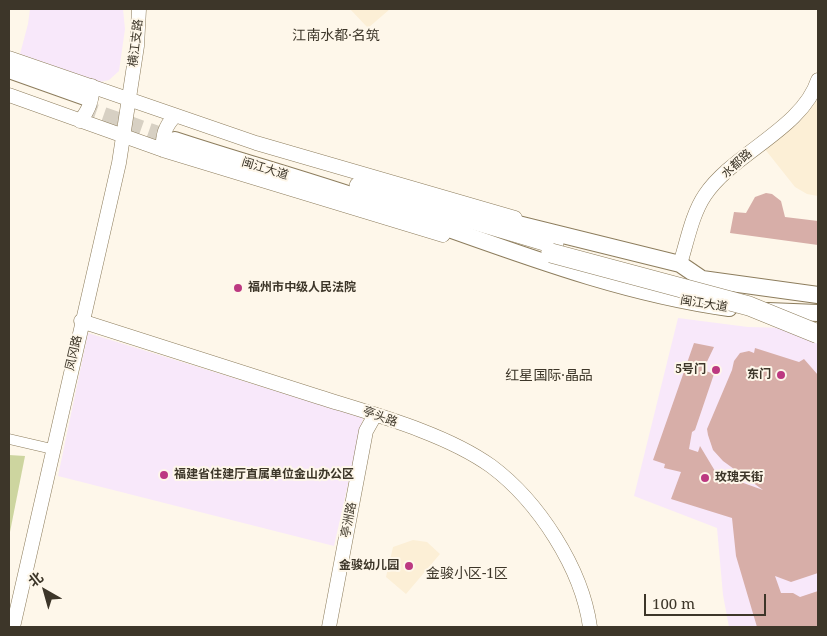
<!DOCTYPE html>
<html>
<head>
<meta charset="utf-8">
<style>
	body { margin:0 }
	#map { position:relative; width:827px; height:636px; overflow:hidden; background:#fef7ea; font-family:"Noto Serif","Noto Sans SC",serif }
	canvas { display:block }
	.frame { position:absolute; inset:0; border:10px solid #3d3629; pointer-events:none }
	.north { position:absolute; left:20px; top:566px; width:50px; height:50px; -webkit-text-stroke:4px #fef7ea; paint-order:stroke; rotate:322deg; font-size:14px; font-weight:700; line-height:20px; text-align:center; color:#3d3629 }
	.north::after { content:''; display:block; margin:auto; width:18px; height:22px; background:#3d3629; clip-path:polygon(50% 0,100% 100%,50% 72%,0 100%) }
	.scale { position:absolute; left:644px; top:594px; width:122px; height:22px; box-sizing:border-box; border:2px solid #3d3629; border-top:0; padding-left:6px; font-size:15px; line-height:18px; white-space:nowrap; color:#3d3629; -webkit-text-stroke:4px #fef7ea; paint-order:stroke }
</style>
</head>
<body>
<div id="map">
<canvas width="827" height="636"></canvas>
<div class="frame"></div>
<div class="north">北</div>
<div class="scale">100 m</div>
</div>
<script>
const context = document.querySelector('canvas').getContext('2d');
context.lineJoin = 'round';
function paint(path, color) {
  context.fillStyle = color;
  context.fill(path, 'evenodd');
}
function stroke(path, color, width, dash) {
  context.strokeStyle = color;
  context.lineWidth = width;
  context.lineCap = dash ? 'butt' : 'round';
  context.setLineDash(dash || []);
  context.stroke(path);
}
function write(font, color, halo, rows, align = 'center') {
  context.font = font + ' "Noto Serif","Noto Sans SC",serif';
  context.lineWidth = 4;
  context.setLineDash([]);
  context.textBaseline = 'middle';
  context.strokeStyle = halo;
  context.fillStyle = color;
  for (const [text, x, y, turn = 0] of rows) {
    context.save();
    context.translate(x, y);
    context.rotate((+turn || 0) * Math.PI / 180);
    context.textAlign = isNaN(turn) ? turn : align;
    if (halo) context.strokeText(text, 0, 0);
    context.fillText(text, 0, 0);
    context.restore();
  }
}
const commercial = new Path2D(`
	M30,9H123L125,29L119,71L109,80L100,82L20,54L28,24Z
	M678,318L748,327L790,328L818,341V627H729L723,595L717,528L634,496Z
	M88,333L363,418L334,546L58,476Z`);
const built = new Path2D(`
	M350,9H390L368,28Z
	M818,99V196L807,194L795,187L764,148L798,124Z
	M413,540L427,542L440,554L406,594L386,577L393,547Z`);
const green = new Path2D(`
	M9,455L25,456L9,537Z`);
const building = new Path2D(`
	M766,193L772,194L781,201L785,217L818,221V245L730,233L734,212L746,213L755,197Z
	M694,343L714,347L703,370L714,374L695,430L692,432L689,449L698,452L700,446L718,476L721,475L763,490L723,461L713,450L708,435L707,429L732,370L734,361L740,353L749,351L754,353L755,348L799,362L804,359L818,375V573L791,582L775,576L781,593H793L800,597L818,591V627H757L736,556L732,518L671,499L681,472L664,468L665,464L653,460Z`);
const primaryTunnel = new Path2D(`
	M81,107L175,140`);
const street = new Path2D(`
	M9,439L52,449`);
const secondary = new Path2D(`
	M9,58L256,143L515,218
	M9,95L163,150L443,235
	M80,121C89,110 93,100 92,86
	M163,150C162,136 165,126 175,116
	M680,264C687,242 692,214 705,195C733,153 802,129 818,80
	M81,321C160,346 240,372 319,397C373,414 445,433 491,466C538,501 582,568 590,627
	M13,627L119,163L137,46L139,9
	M329,627L366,431L375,415`);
const primary = new Path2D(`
	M9,70L85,97
	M175,140C248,164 322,184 395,210C505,248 613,292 729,308
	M502,220L680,264L702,279L818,295
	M768,311L818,313`);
const highway = new Path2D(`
	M359,186L554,244`);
const highwayBridge = new Path2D(`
	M551,253L749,306L818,334`);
const markers = [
	[238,288,5,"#bc3981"],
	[716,370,5,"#bc3981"],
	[781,375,5,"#bc3981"],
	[164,475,5,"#bc3981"],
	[705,478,5,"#bc3981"],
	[409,566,5,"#bc3981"]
];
const streetNames = [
	["横江支路",136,43,-83],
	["水都路",737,164,-42],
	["闽江大道",265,169,17],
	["闽江大道",704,304,9],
	["凤冈路",74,353,-77],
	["亭头路",380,417,20],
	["亭洲路",349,520,-79]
];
const poiNames = [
	["福州市中级人民法院",248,288],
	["5号门",706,370,"right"],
	["东门",771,375,"right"],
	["福建省住建厅直属单位金山办公区",174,475],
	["玫瑰天街",715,478],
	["金骏幼儿园",399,566,"right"]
];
const neighbourhoodNames = [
	["江南水都·名筑",336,36],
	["红星国际·晶品",549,376],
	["金骏小区-1区",467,574]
];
paint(commercial, '#f8e8fa');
paint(built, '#fcefd6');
paint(green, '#cdd59f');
paint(building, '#d7aea8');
stroke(primaryTunnel, '#d7d0c3', 16, [16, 8]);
stroke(street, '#8d7d5d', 11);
stroke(secondary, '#8d7d5d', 15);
stroke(primary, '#8d7d5d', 18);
stroke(highway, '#8d7d5d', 20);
stroke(street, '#fff', 10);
stroke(secondary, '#fff', 14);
stroke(primary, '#fff', 16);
stroke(highway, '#fff', 19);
stroke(highwayBridge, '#8d7d5d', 20, []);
stroke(highwayBridge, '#fff', 19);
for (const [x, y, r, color] of markers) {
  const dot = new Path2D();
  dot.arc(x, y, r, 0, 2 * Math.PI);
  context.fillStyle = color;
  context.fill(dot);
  stroke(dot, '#fef7ea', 2);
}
write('12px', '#3d3629', '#fef7ea', streetNames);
write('bold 12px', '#3d3629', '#fef7ea', poiNames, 'left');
write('14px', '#3d3629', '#fef7ea', neighbourhoodNames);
</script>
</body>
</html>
